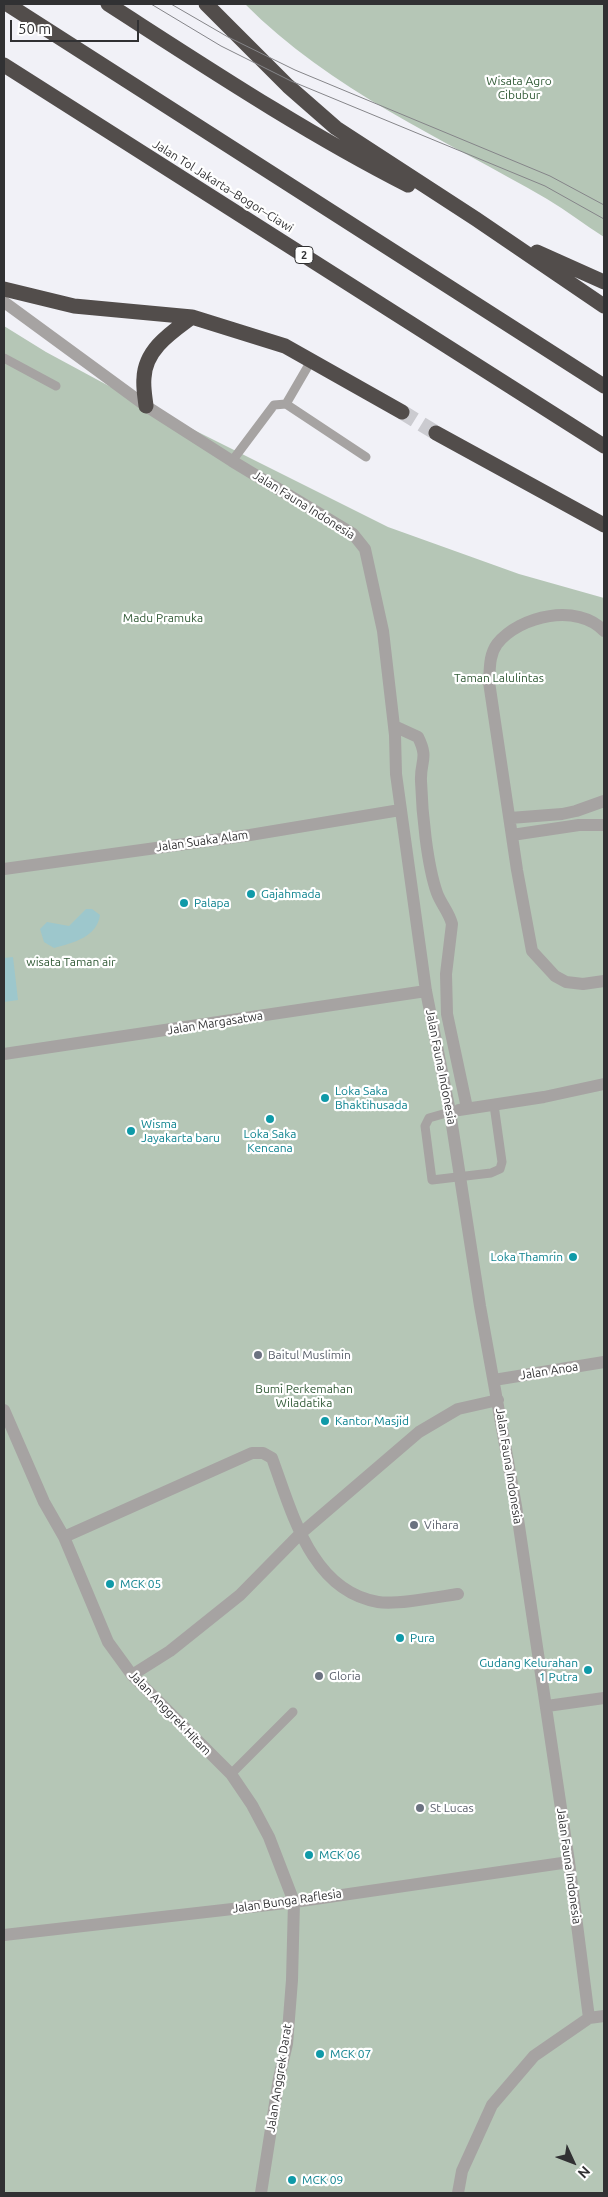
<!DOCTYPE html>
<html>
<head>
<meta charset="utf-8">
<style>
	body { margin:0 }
	#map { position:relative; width:608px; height:2197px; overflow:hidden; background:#f1f1f7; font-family:Ubuntu,sans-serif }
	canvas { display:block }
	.frame { position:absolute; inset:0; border:5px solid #313133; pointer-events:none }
	.north { position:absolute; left:548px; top:2137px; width:50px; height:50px; -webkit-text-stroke:4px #fff; paint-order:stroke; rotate:133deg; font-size:14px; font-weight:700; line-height:20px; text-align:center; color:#313133 }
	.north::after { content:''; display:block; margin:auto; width:18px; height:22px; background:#313133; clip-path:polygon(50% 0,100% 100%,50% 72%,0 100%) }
	.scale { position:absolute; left:10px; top:20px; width:129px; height:22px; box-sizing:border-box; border:2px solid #313133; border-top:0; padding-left:6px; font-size:15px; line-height:18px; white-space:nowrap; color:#313133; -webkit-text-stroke:4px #fff; paint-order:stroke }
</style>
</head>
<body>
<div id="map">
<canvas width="608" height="2197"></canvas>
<div class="frame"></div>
<div class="north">N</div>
<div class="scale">50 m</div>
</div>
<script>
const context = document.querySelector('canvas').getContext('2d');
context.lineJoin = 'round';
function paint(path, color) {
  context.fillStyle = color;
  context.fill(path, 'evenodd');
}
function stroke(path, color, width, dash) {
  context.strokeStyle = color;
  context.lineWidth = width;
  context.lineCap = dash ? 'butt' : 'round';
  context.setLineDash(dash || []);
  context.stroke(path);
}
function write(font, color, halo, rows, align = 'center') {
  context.font = font + ' Ubuntu,sans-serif';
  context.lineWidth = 4.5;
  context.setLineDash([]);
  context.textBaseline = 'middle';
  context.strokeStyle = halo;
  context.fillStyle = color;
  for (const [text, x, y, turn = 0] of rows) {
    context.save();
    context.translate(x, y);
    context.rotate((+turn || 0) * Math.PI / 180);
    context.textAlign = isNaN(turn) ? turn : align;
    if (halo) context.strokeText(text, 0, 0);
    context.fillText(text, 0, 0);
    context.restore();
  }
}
const green = new Path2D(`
	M245,4H604V237C585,225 567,211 547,199C444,139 330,90 245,4Z
	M4,326L46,352L146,406L388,527L519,574L604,598V2193H4Z`);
const water = new Path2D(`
	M86,909H92L100,915C97,937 73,943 54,948L44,942L40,929L47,922L69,926Z
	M13,957L18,1000L4,1002V958Z`);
const motorwayTunnel = new Path2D(`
	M402,412L436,433`);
const service = new Path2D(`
	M4,358L56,386
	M286,404L311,361
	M232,461L274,405L286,404L366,457
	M450,1112L429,1118L425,1126L432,1180L491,1173L500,1169L502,1162L494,1105
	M231,1774L293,1712`);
const minor = new Path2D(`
	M4,302L146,406L232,461L353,534L365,549L383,631L395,735L396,774L426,991L450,1112L480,1306L516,1506L569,1862L589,2018
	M604,631C578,603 520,615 497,644C489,655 490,669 489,682L517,870L532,951L555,976L566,982L583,984L604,981
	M394,726L418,737C429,759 420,761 421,781C422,812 427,865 437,893C441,904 449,912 452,924L446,974L447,1014L467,1108
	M510,818L562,814L576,811L604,801
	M512,835L579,825H604
	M4,869L250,835L400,810
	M4,1054L426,991
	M459,1110L544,1097L604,1084
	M494,1380L604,1362
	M4,1410L44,1502L64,1537L108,1642L132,1675L231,1774L252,1805L269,1837L294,1902L292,1980L287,2044L279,2078L261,2193
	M64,1537L252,1453H263L272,1458C292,1512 311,1591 378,1602C397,1605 438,1597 458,1594
	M132,1675L170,1651L240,1595L300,1534L419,1432L458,1409L498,1400
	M547,1706L604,1698
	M4,1935L294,1902L569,1862
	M458,2193L462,2171L492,2105L534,2056L589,2018L604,2016`);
const motorway = new Path2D(`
	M7,4L604,386
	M108,4C206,67 304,132 408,185
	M206,4L288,86L336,128L476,219L604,306
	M4,65L604,446
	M537,252L604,282
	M4,289L74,306L192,317L285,346L402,412
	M146,406C145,397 143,387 144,378C145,349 172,332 192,317
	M436,433L604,525`);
const tram = new Path2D(`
	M151,4L221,46L291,81L545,186L604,219
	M171,4L228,37L295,70L550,176L604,205`);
const markers = [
	[251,894,5,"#0f9aa8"],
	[184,903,5,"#0f9aa8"],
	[325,1098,5,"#0f9aa8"],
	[270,1119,5,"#0f9aa8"],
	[131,1131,5,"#0f9aa8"],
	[573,1257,5,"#0f9aa8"],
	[258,1355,5,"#6b7280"],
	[325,1421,5,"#0f9aa8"],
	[414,1525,5,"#6b7280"],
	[110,1584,5,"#0f9aa8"],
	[400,1638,5,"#0f9aa8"],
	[588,1670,5,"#0f9aa8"],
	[319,1676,5,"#6b7280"],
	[420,1808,5,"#6b7280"],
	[309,1855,5,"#0f9aa8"],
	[320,2054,5,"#0f9aa8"],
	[292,2180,5,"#0f9aa8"]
];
const shields = [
	[304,255,18]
];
const shieldNames = [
	["2",304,255]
];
const parkNames = [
	["Wisata Agro",519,81],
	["Cibubur",519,95],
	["Madu Pramuka",163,618],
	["Taman Lalulintas",499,678],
	["wisata Taman air",71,962],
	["Bumi Perkemahan",304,1389],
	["Wiladatika",304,1403]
];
const streetNames = [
	["Jalan Tol Jakarta–Bogor–Ciawi",223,186,32],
	["Jalan Fauna Indonesia",304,505,32],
	["Jalan Suaka Alam",202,841,-8],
	["Jalan Margasatwa",215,1023,-9],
	["Jalan Fauna Indonesia",441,1067,79],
	["Jalan Anoa",549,1371,-9],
	["Jalan Fauna Indonesia",509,1466,81],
	["Jalan Anggrek Hitam",170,1713,46],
	["Jalan Fauna Indonesia",569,1866,82],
	["Jalan Bunga Raflesia",287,1901,-8],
	["Jalan Anggrek Darat",279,2078,-81]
];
const cultureNames = [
	["Gajahmada",261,894],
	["Palapa",194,903],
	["Loka Saka",335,1091],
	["Bhaktihusada",335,1105],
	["Wisma",141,1124],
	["Jayakarta baru",141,1138],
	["Loka Saka",270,1134,"center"],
	["Kencana",270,1148,"center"],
	["Loka Thamrin",563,1257,"right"],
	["Kantor Masjid",335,1421],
	["MCK 05",120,1584],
	["Pura",410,1638],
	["Gudang Kelurahan",578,1663,"right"],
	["1 Putra",578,1677,"right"],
	["MCK 06",319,1855],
	["MCK 07",330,2054],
	["MCK 09",302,2180]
];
const worshipNames = [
	["Baitul Muslimin",268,1355],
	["Vihara",424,1525],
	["Gloria",329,1676],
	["St Lucas",430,1808]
];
paint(green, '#b5c6b6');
paint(water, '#9dc7cc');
stroke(motorwayTunnel, '#cbcbd0', 15, [15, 8]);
stroke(service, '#a6a3a2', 9);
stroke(minor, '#a6a3a2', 12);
stroke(motorway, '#524d4b', 15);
stroke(tram, '#858589', 1);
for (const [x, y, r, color] of markers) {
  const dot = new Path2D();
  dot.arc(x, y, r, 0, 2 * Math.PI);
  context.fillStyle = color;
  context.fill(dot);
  stroke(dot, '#fff', 2);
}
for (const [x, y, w] of shields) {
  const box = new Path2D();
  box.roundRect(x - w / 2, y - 8.5, w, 17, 4);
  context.fillStyle = '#fff';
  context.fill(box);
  stroke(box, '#313133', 1);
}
write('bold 11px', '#313133', null, shieldNames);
write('12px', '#315a36', '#fff', parkNames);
write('12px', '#313133', '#fff', streetNames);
write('12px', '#0d838f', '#fff', cultureNames, 'left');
write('12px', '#5b616d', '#fff', worshipNames, 'left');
</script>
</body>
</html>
